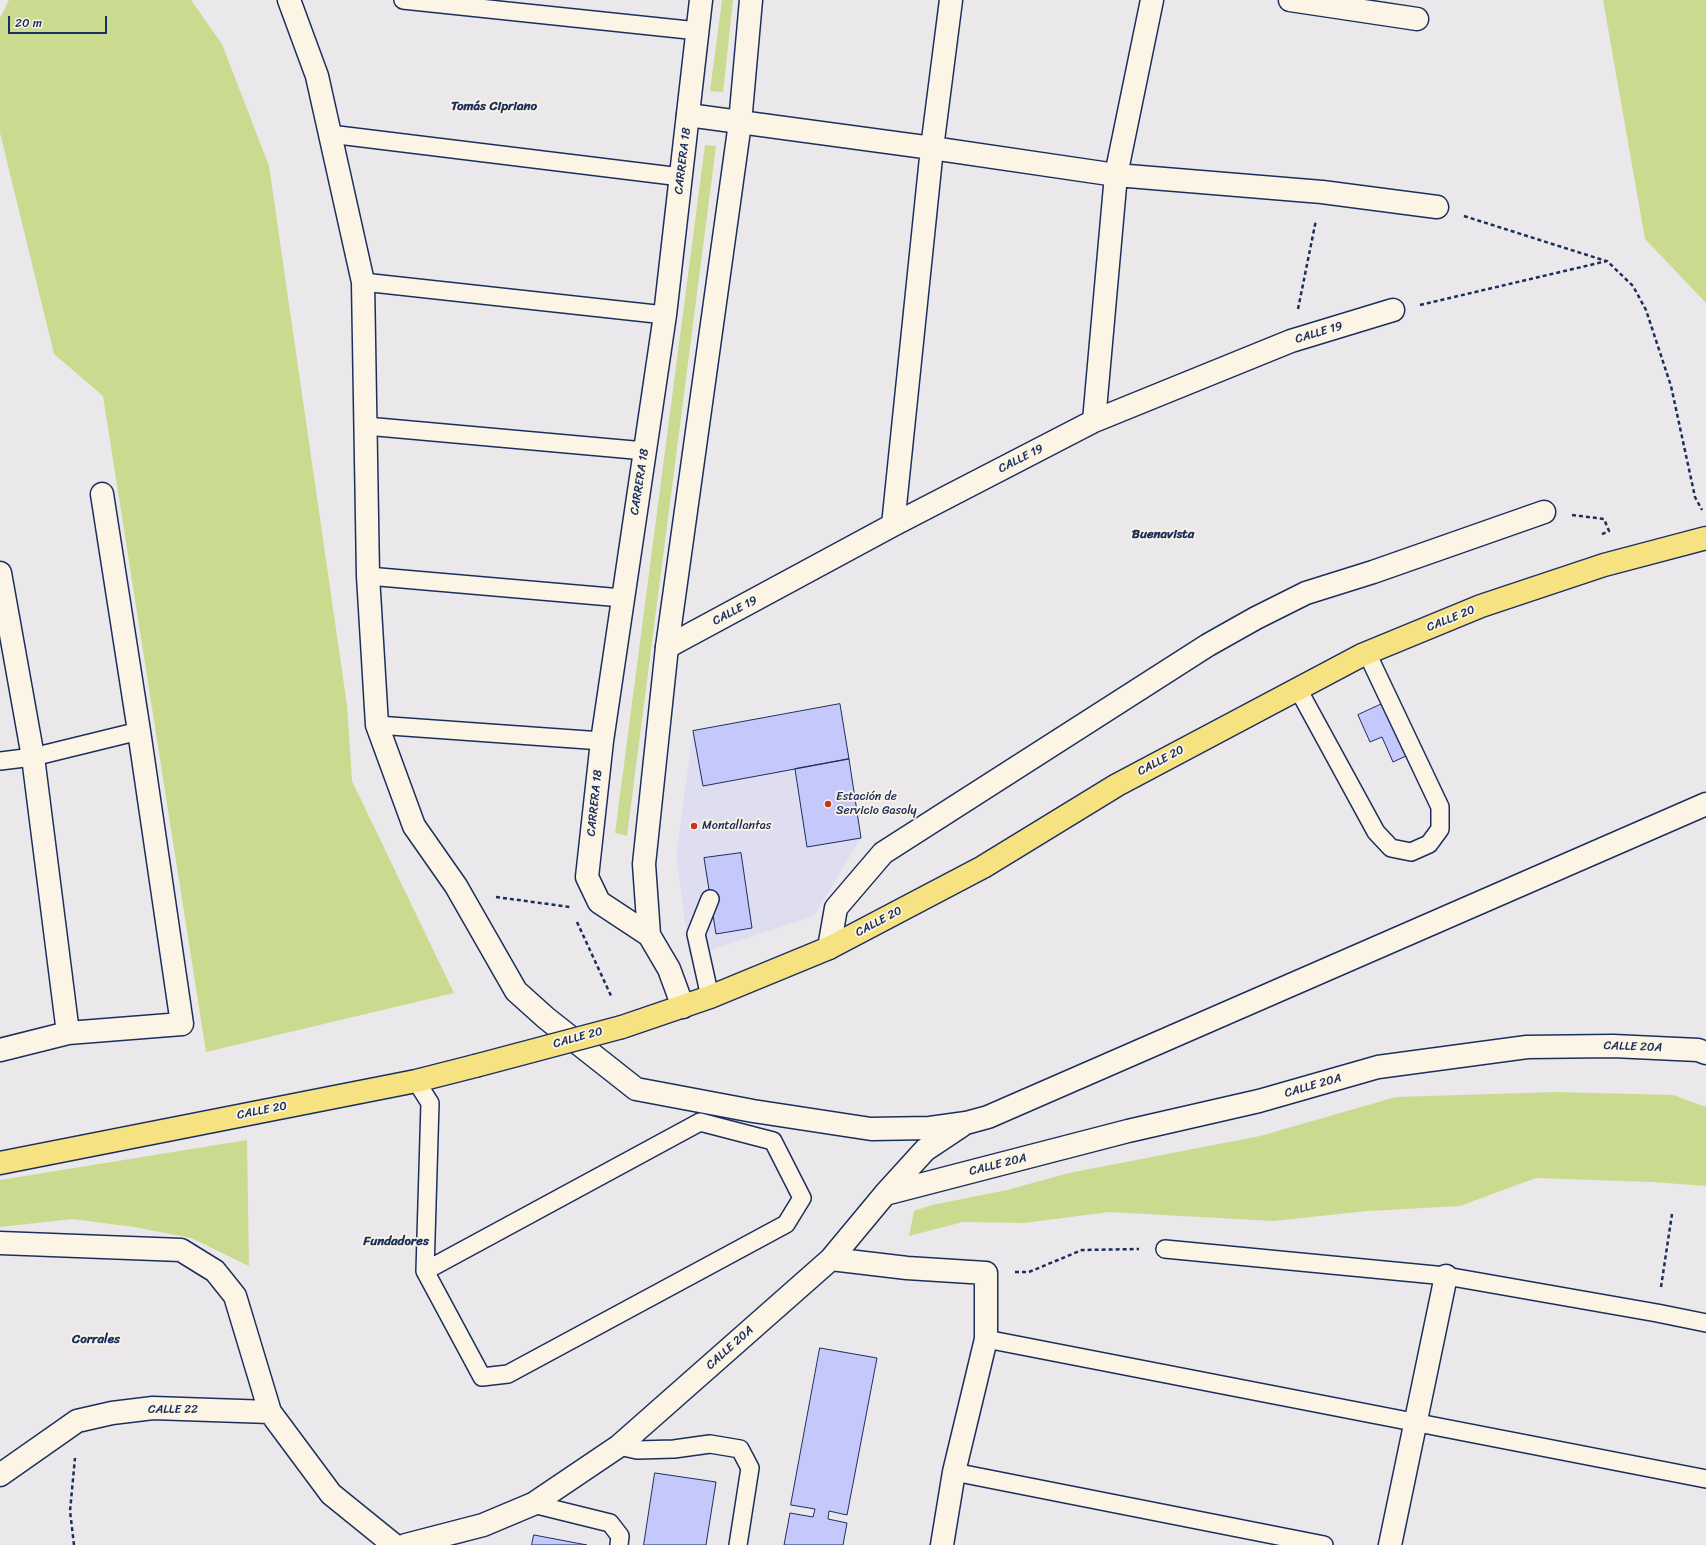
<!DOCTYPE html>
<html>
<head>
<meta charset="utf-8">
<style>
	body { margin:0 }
	#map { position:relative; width:1706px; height:1545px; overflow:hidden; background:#ebe8eb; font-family:Sriracha,sans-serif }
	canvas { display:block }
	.scale { position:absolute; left:8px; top:16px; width:99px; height:18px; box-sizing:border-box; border:2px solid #1b2f5e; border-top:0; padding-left:5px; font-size:12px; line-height:14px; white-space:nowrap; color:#1b2f5e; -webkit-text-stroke:3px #fcf5e5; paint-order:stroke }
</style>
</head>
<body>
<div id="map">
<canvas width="1706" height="1545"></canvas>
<div class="scale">20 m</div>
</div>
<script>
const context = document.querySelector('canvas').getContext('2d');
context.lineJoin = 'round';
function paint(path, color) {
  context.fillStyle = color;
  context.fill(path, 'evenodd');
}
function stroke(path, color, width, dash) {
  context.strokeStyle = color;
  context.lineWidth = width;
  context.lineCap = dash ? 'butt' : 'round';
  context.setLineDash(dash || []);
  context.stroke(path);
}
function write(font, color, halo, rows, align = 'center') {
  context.font = font + ' Sriracha,sans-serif';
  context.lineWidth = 3.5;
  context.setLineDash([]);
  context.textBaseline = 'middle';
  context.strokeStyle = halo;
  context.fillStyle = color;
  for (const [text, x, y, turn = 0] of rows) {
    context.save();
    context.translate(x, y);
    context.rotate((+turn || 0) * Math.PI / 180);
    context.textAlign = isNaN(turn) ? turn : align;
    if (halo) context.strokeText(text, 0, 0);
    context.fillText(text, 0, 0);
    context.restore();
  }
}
const built = new Path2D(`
	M840,704L861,838L814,916L690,957L676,856L693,731Z`);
const green = new Path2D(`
	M9,0H191L222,44L269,166L347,705L352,781L454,993L206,1052L103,396L54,354L0,133V18Z
	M722,0H733L723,92L710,91Z
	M1603,0H1706V303L1645,239Z
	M705,145L716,146L627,836L615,833Z
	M1557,1092L1673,1095L1706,1107V1186L1651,1182L1536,1178L1460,1206L1368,1211L1273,1221L1109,1212L1024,1223L963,1222L909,1236L914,1211L932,1205L1007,1190L1069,1173L1260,1136L1396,1097Z
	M247,1140L249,1266L191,1238L134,1227L72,1219L0,1227V1180Z`);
const building = new Path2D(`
	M840,704L849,759L703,786L693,731Z
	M1382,704L1406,756L1393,762L1382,737L1370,742L1358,715Z
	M849,759L861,838L807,847L795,769Z
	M741,853L752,928L716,934L704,858Z
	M820,1348L877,1358L847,1515L829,1511L828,1519L847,1523L843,1545H784L790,1513L813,1517L815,1509L791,1505Z
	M655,1473L716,1482L706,1545H644Z
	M534,1535L587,1545H532Z`);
const path = new Path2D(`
	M1464,216L1606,261
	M1420,305L1607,261L1633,286L1646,310L1671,386L1695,497L1702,510
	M1298,309L1316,220
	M1572,515L1604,519L1609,531L1600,535
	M496,897L570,907
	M577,922L612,998
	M1015,1272H1029L1082,1250L1139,1249
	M1661,1287L1672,1214
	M74,1545L70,1511L75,1458`);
const service = new Path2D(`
	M403,0L698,31
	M330,134L681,177
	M363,282L665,315
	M366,426L645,451
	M368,576L622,598
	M1298,689L1376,832L1391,848L1411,852L1429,844L1440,829V807L1367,653
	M377,725L602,741
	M0,761L33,757L139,731
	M710,997L696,934L710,899
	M416,1081L430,1103L425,1271L482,1377L508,1374L786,1224L802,1198L773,1141L700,1122L425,1271
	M1165,1249L1446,1276L1657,1313L1706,1323
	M986,1339L1706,1479
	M619,1446L637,1450L674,1449L710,1444L740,1449L750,1468L738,1545
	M954,1472L1324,1545
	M533,1504L610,1523L620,1536L619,1545`);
const minor = new Path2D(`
	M289,0L317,76L363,282L368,576L377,725L414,826L456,886L516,991L546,1018L636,1089L753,1111L871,1129L930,1128L966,1123L988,1117L1706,804
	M1290,0L1417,19
	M688,115L932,148L1116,175L1322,192L1437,207
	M1094,421L1116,175L1152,0
	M893,525L932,148L951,0
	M0,573L33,757L68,1033
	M667,647L893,525L1094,421L1291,341L1393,310
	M829,948L836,908L883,853L1208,645L1256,618L1306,593L1373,572L1544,512
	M0,1050L68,1033L182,1024L139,731L102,494
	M885,1194L925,1150L961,1126
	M0,1243L181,1250L215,1271L235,1296L270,1412L331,1494L394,1545
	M831,1259L907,1268L986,1273V1339L954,1472L942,1545
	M0,1475L77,1421L112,1413L153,1408L270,1412
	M406,1545L483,1525L533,1504L619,1446L831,1259L885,1194L1128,1131L1259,1101L1378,1067L1527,1047L1613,1046L1698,1050L1706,1053
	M1390,1545L1446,1276`);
const secondary = new Path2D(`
	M649,935L599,902L587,877L602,741L665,315L701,0
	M683,1007L669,969L649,935L644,864L667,647L740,123L751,0`);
const primary = new Path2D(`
	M622,1027L710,997L829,948L983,867L1117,785L1362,655L1481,606L1604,565L1706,538
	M0,1163L416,1081L475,1066`);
const primaryBridge = new Path2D(`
	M475,1066L622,1027`);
const markers = [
	[828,804,4,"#c8321e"],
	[694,826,4,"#c8321e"]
];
const streetNames = [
	["CARRERA 18",683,161,-83],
	["CALLE 19",1319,333,-17],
	["CALLE 19",1021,459,-27],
	["CARRERA 18",640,482,-81],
	["CALLE 19",735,611,-28],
	["CALLE 20",1451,619,-22],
	["CALLE 20",1161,761,-28],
	["CARRERA 18",595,803,-84],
	["CALLE 20",879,922,-28],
	["CALLE 20",578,1038,-15],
	["CALLE 20A",1633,1047,2],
	["CALLE 20A",1313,1086,-16],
	["CALLE 20",262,1111,-11],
	["CALLE 20A",998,1165,-14],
	["CALLE 20A",730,1348,-42],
	["CALLE 22",173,1410]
];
const poiNames = [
	["Estación de",836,797],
	["Servicio Gasoly",836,811],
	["Montallantas",702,826]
];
const neighbourhoodNames = [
	["Tomás Cipriano",494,107],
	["Buenavista",1163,535],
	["Fundadores",396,1242],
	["Corrales",96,1340]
];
paint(built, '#dfdef0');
paint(green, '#cadb90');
paint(building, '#c4c8fa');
stroke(building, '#1b2f5e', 1);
stroke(service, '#1b2f5e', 20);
stroke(minor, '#1b2f5e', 25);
stroke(secondary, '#1b2f5e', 25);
stroke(primary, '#1b2f5e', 25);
stroke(path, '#1b2f5e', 2.5, [4, 3]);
stroke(service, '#fcf5e5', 17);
stroke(minor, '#fcf5e5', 22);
stroke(secondary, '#fcf5e5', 22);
stroke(primary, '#f6e281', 22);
stroke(primaryBridge, '#1b2f5e', 25, []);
stroke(primaryBridge, '#f6e281', 22);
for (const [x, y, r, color] of markers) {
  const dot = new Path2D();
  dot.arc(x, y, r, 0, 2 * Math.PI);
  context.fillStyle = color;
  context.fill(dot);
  stroke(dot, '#fcf5e5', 1.5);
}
write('12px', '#1b2f5e', '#fcf5e5', streetNames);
write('12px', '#1b2f5e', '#fcf5e5', poiNames, 'left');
write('bold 13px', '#1b2f5e', '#fcf5e5', neighbourhoodNames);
</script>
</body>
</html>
